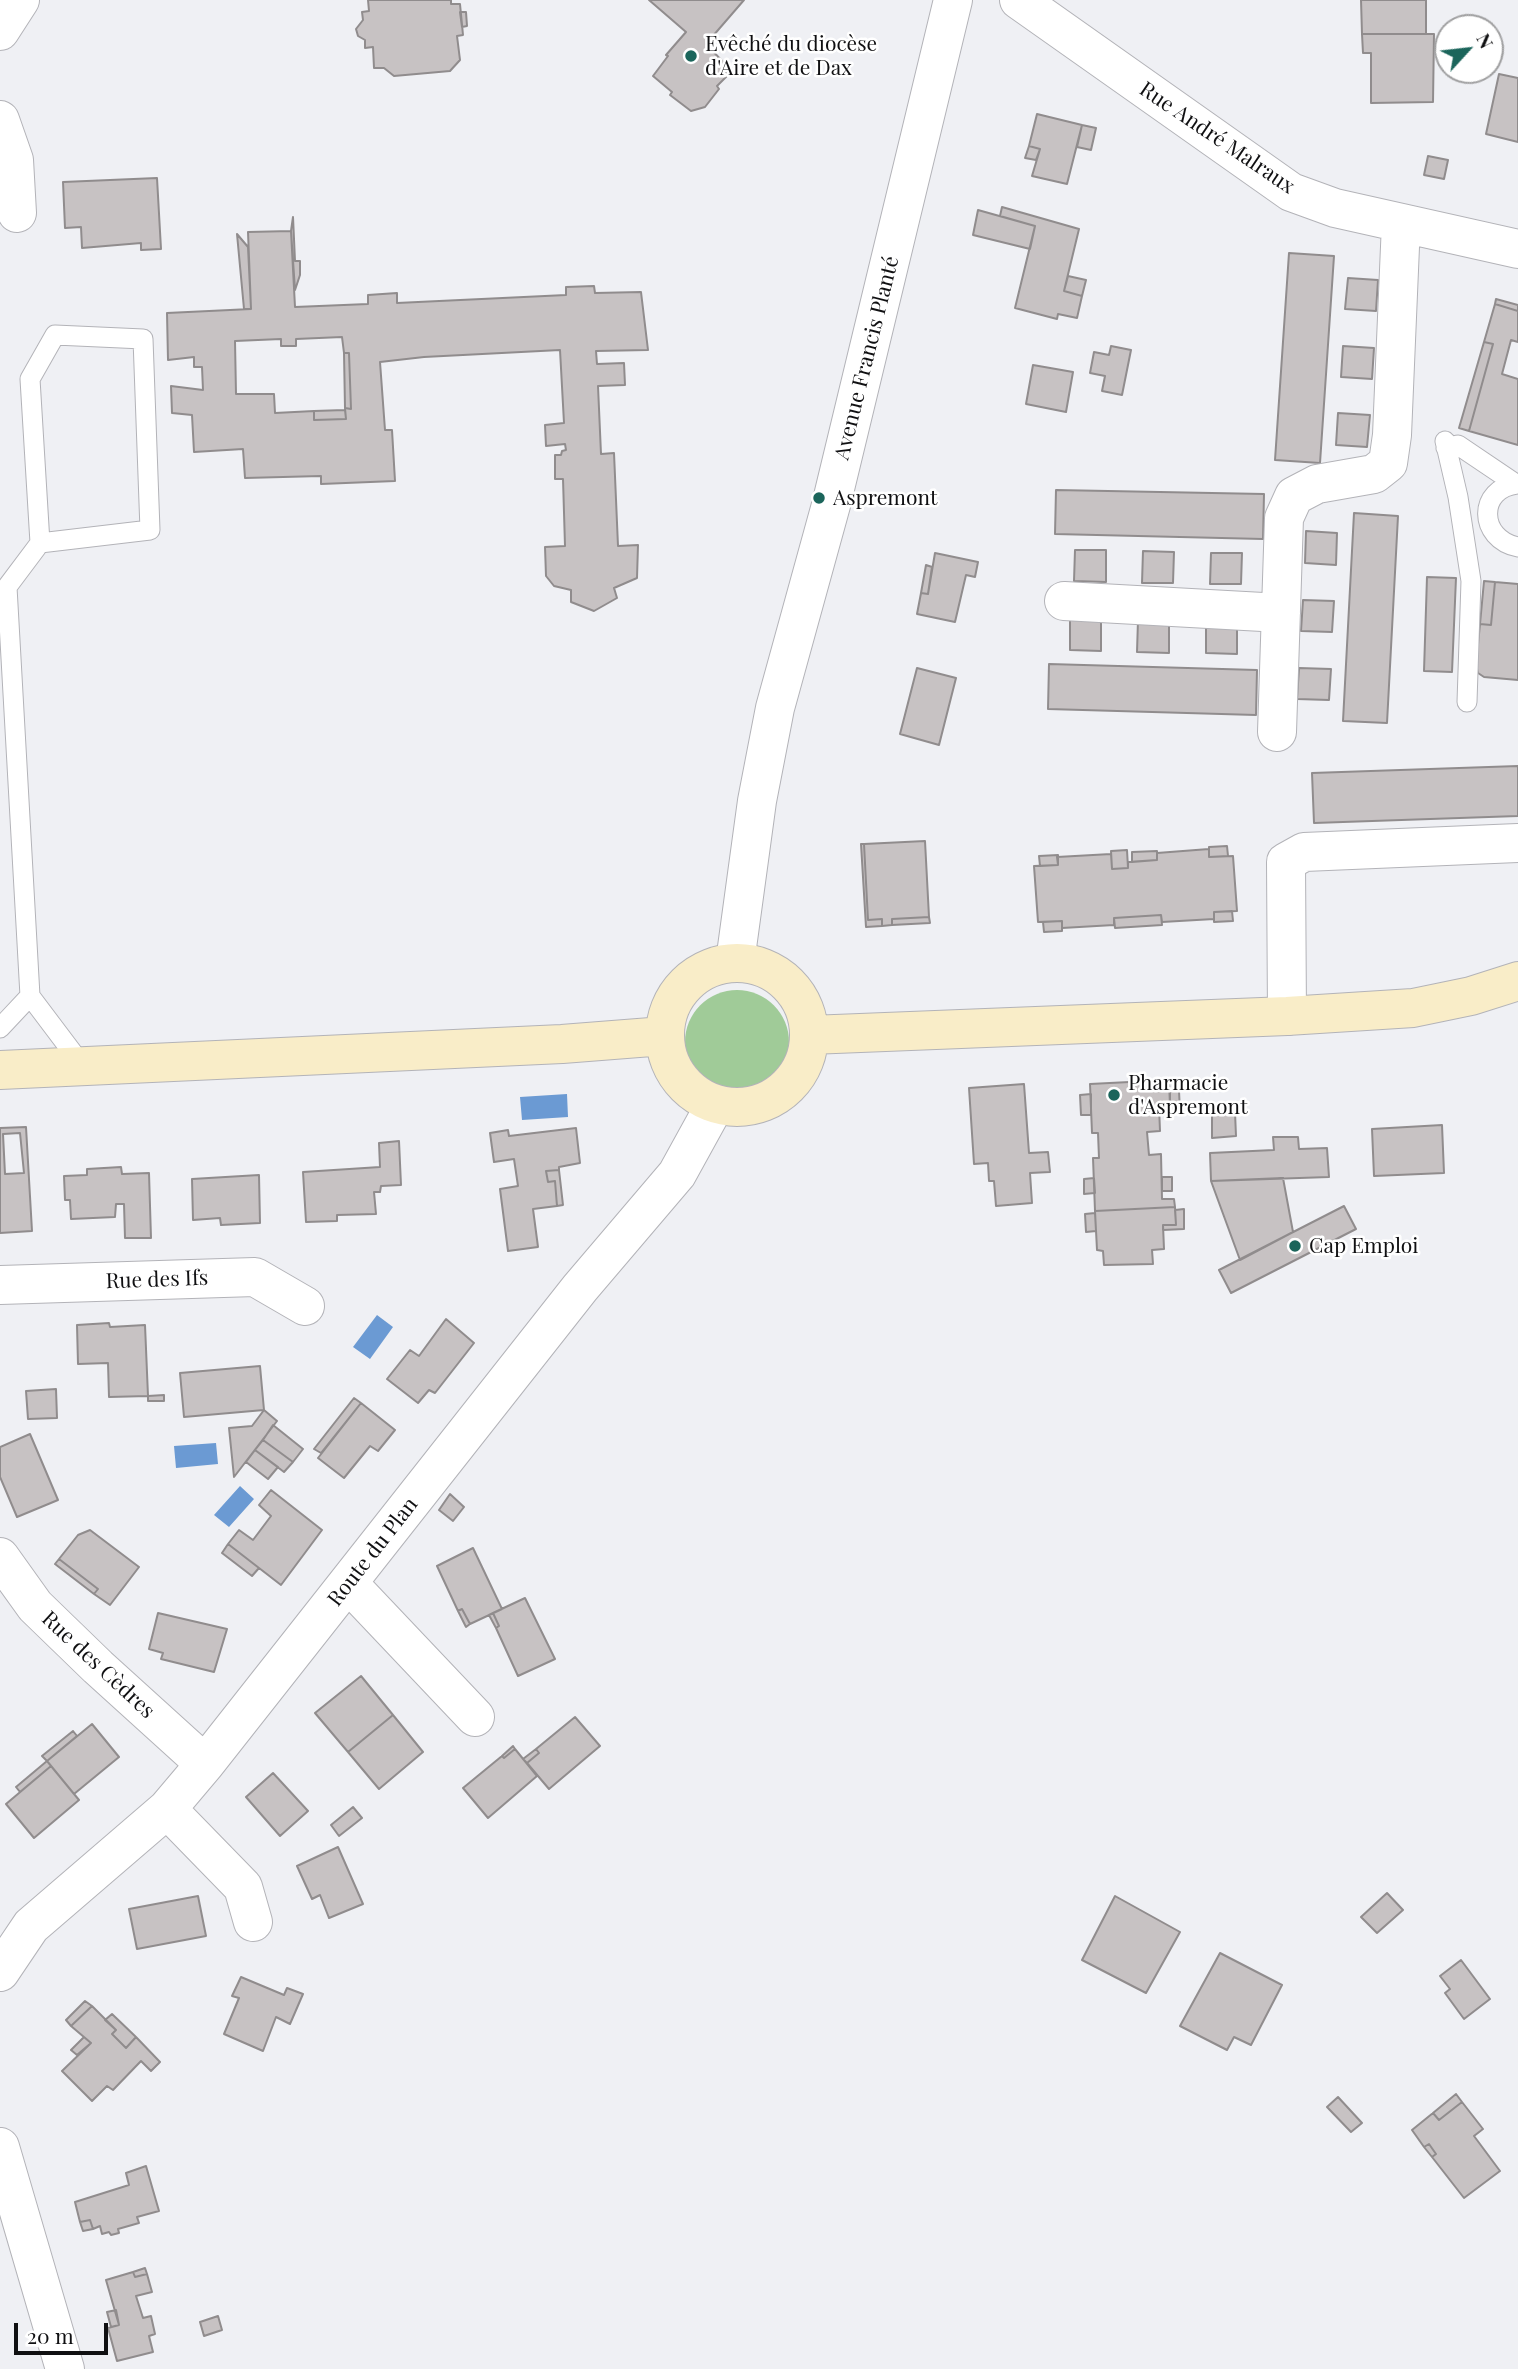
<!DOCTYPE html>
<html>
<head>
<meta charset="utf-8">
<style>
	body { margin:0 }
	#map { position:relative; width:1518px; height:2369px; overflow:hidden; background:#eff0f4; font-family:"Playfair Display",serif }
	canvas { display:block }
	.north { position:absolute; left:1434px; top:14px; width:70px; height:70px; box-sizing:border-box; background:#fff; border:2px solid #9f9fa0; border-radius:50%; rotate:63deg; font-size:19px; font-weight:700; line-height:28px; text-align:center; color:#101012 }
	.north::after { content:''; display:block; margin:auto; width:24px; height:32px; background:#1b655b; clip-path:polygon(50% 0,100% 100%,50% 72%,0 100%) }
	.scale { position:absolute; left:14px; top:2323px; width:94px; height:32px; box-sizing:border-box; border:4px solid #101012; border-top:0; padding-left:9px; font-size:21px; line-height:24px; white-space:nowrap; color:#101012; -webkit-text-stroke:5px #fff; paint-order:stroke }
</style>
</head>
<body>
<div id="map">
<canvas width="1518" height="2369"></canvas>
<div class="north">N</div>
<div class="scale">20 m</div>
</div>
<script>
const context = document.querySelector('canvas').getContext('2d');
context.lineJoin = 'round';
function paint(path, color) {
  context.fillStyle = color;
  context.fill(path, 'evenodd');
}
function stroke(path, color, width, dash) {
  context.strokeStyle = color;
  context.lineWidth = width;
  context.lineCap = dash ? 'butt' : 'round';
  context.setLineDash(dash || []);
  context.stroke(path);
}
function write(font, color, halo, rows, align = 'center') {
  context.font = font + ' "Playfair Display",serif';
  context.lineWidth = 5;
  context.setLineDash([]);
  context.textBaseline = 'middle';
  context.strokeStyle = halo;
  context.fillStyle = color;
  for (const [text, x, y, turn = 0] of rows) {
    context.save();
    context.translate(x, y);
    context.rotate((+turn || 0) * Math.PI / 180);
    context.textAlign = isNaN(turn) ? turn : align;
    if (halo) context.strokeText(text, 0, 0);
    context.fillText(text, 0, 0);
    context.restore();
  }
}
const green = new Path2D(`
	M685 1042a52 52 0 1 1 104 0a52 52 0 1 1-104 0Z`);
const water = new Path2D(`
	M567,1094L568,1117L522,1120L520,1097Z
	M377,1315L393,1327L370,1359L353,1347Z
	M216,1443L218,1464L176,1468L174,1446Z
	M240,1486L254,1499L229,1527L214,1515Z`);
const building = new Path2D(`
	M368,0H451V4H460L463,35L457,36L460,60L450,71L394,76L384,68H374L373,47L365,48V40L358,36L356,29L363,20L362,12L369,11Z
	M649,0H744L706,44L725,64L727,76L717,86L719,89L705,107L691,111L670,95L672,92L653,76L668,56L666,55L686,32Z
	M1361,0H1426V34H1362Z
	M460,12H466L467,26L462,27Z
	M1362,34H1434L1433,102L1371,103V53H1363Z
	M1499,74L1518,78V142L1486,134Z
	M1037,114L1082,125L1067,184L1032,176L1040,149L1029,146Z
	M1082,125L1096,128L1091,150L1077,147Z
	M1029,146L1040,149L1036,160L1025,158Z
	M1428,156L1448,160L1444,179L1424,175Z
	M157,178L161,249L141,250V243L82,248L81,227L65,228L63,182Z
	M1002,207L1079,229L1064,291L1082,296L1077,318L1058,314L1057,319L1015,308L1035,226L1000,216Z
	M978,210L1035,226L1030,249L973,235Z
	M293,217L295,261H300V275L295,290L291,231Z
	M291,231L295,307L368,304V295L397,293V303L566,295V287L594,286L595,293L641,292L648,350L596,351L597,364L624,363L625,385L598,386L601,454L614,453L618,546L638,545L637,578L614,588L617,598L594,611L571,602V590L554,586L546,576L545,547L565,546L563,479H555V455H561L562,451L566,450L565,444L546,446L545,425L564,423L560,350L424,357L380,362L385,430H392L395,481L321,484V476L245,478L243,449L194,452L192,415L172,413L171,386L203,390L202,367H194V357L168,360L167,313L251,309L248,232ZM342,337L344,353H349L351,409L345,408L346,419L314,420V411L275,413L274,394H236L235,341L281,339V346H296V339Z
	M237,234L248,247L251,309H244Z
	M1289,253L1334,256L1320,463L1275,460Z
	M1068,276L1086,280L1082,296L1064,291Z
	M1348,278L1378,280L1376,311L1345,309Z
	M1496,299L1518,305V311L1495,304Z
	M1495,304L1518,311V342L1511,340L1502,374L1518,379V445L1469,431L1493,344L1484,342Z
	M1484,342L1493,344L1469,431L1459,428Z
	M1111,346L1131,350L1122,395L1102,391L1105,376L1090,373L1094,352L1109,355Z
	M1343,346L1374,348L1372,379L1341,377Z
	M344,353H349L351,409L345,408Z
	M1033,365L1073,372L1066,412L1026,404Z
	M345,410L346,419L314,420V411Z
	M1338,413L1370,415L1367,447L1336,445Z
	M1056,490L1264,494L1263,539L1055,534Z
	M1354,513L1398,516L1387,723L1343,721Z
	M1306,531L1337,533L1336,565L1305,563Z
	M1075,550H1106V582L1074,581Z
	M1143,551L1174,552L1173,583H1142Z
	M935,553L978,562L975,577L966,575L955,622L917,614L921,593L928,594Z
	M1211,553H1242L1241,584H1210Z
	M926,565L932,567L928,594L921,593Z
	M1427,577L1456,578L1452,672L1424,671Z
	M1484,581L1495,582L1491,625L1480,624Z
	M1495,582L1518,584V680L1484,677L1478,673L1476,665L1480,624L1491,625Z
	M1303,600L1334,601L1332,632L1301,631Z
	M1070,619H1101V651L1070,650Z
	M1138,620L1169,622V653L1137,652Z
	M1206,622L1237,623V654L1206,653Z
	M1049,664L1257,670L1256,715L1048,709Z
	M917,668L956,678L939,745L900,734Z
	M1299,668L1331,669L1329,700L1297,699Z
	M1518,766V816L1314,823L1312,773Z
	M925,841L929,917L892,919V925L882,926V919L868,920L864,844Z
	M861,844H864L868,920L882,919V926L866,927Z
	M1227,846L1228,856L1209,857V847Z
	M1209,849V857L1233,856L1237,911L1214,912V919L1162,922L1161,915L1114,918V925L1062,928V921L1038,922L1034,866L1058,865L1057,857L1111,854L1112,869L1128,868V862L1157,860V853Z
	M1127,850L1128,868L1112,869L1111,851Z
	M1157,851V860L1132,862V852Z
	M1058,855V865L1040,866L1039,856Z
	M1232,911L1233,921L1214,922V912Z
	M1161,915L1162,925L1115,928L1114,918Z
	M929,917L930,923L892,925V919Z
	M1062,921V931L1044,932L1043,922Z
	M1169,1080L1170,1106H1159L1160,1131L1147,1132L1149,1155L1161,1154L1162,1199H1174L1175,1207L1095,1211L1093,1158H1099L1098,1133H1092L1090,1084Z
	M1024,1084L1029,1153L1048,1152L1050,1172L1030,1173L1032,1203L996,1206L994,1181H989L988,1163L974,1164L969,1088Z
	M1170,1091H1179L1180,1112L1159,1113V1106H1170Z
	M1091,1094V1115H1081L1080,1095Z
	M1235,1112L1236,1136L1212,1138V1113Z
	M1442,1125L1444,1173L1374,1176L1372,1129Z
	M26,1127L32,1231L0,1233V1128ZM20,1133L24,1173L5,1174L3,1134Z
	M576,1128L580,1163L559,1167V1170L546,1171L548,1182L555,1181L557,1206L533,1209L538,1247L508,1251L500,1189L518,1186L514,1159L494,1162L490,1133L508,1130L509,1136Z
	M1273,1137H1298L1299,1149L1327,1148L1329,1177L1211,1181L1210,1153L1274,1150Z
	M399,1141L401,1185L381,1186L380,1192H374L376,1214L337,1215V1221L306,1222L303,1172L380,1167L379,1143Z
	M121,1167L122,1174L149,1173L151,1238H125L124,1204H116L115,1217L71,1219L70,1200H65L64,1176L87,1175V1169Z
	M559,1170L563,1205L557,1206L555,1181L548,1182L546,1171Z
	M259,1175L260,1223L221,1225L220,1218L193,1220L192,1179Z
	M1162,1177H1172V1191H1162Z
	M1094,1178L1095,1193L1084,1194V1179Z
	M1283,1178L1293,1232L1240,1260L1211,1181Z
	M1344,1206L1356,1229L1231,1293L1219,1270Z
	M1175,1207L1176,1225H1163L1164,1249L1152,1250L1153,1264L1104,1265L1103,1251L1097,1250L1095,1211Z
	M1184,1209V1229L1163,1230V1225H1176L1175,1210Z
	M1095,1213L1096,1231L1086,1232L1085,1214Z
	M446,1319L474,1343L435,1393L429,1390L418,1403L387,1379L410,1350L419,1356Z
	M109,1323L110,1327L145,1325L148,1396L109,1397L108,1363L78,1364L77,1325Z
	M260,1366L264,1410L184,1417L180,1373Z
	M56,1389L57,1418L28,1419L26,1391Z
	M164,1395V1401H148V1396Z
	M354,1398L361,1403L321,1453L314,1449Z
	M361,1403L395,1430L378,1451L370,1446L344,1478L318,1458Z
	M264,1410L277,1421L234,1477L229,1428L252,1426Z
	M273,1425L303,1449L293,1462L263,1440Z
	M30,1434L58,1500L17,1517L0,1477V1447Z
	M263,1440L293,1462L284,1472L255,1450Z
	M255,1450L278,1467L268,1479L246,1462Z
	M271,1490L322,1530L281,1585L228,1544L239,1530L253,1540L271,1516L259,1505Z
	M450,1494L464,1507L453,1521L439,1510Z
	M90,1530L139,1567L110,1605L94,1594L98,1589L59,1559L78,1535Z
	M228,1544L259,1568L252,1576L222,1553Z
	M473,1548L502,1609L470,1624L462,1609L458,1611L437,1566Z
	M59,1559L98,1589L94,1594L55,1564Z
	M525,1598L555,1659L518,1676L496,1628L499,1626L493,1613Z
	M462,1609L470,1624L466,1627L458,1611Z
	M158,1613L227,1629L214,1672L161,1659L163,1653L149,1649Z
	M493,1613L499,1626L496,1628L489,1615Z
	M361,1676L393,1715L348,1752L315,1713Z
	M393,1715L423,1752L379,1789L348,1752Z
	M575,1717L600,1746L549,1789L527,1763L539,1753L536,1749Z
	M92,1724L119,1757L74,1794L47,1761Z
	M73,1731L77,1736L47,1761L42,1756Z
	M513,1746L515,1749L504,1758L502,1756Z
	M515,1749L537,1776L488,1818L463,1788L502,1756L504,1758Z
	M536,1749L539,1753L527,1763L523,1759Z
	M47,1761L51,1766L20,1792L16,1787Z
	M51,1766L79,1800L34,1838L6,1804Z
	M273,1773L308,1811L280,1836L246,1797Z
	M353,1807L362,1818L339,1836L331,1825Z
	M338,1847L363,1904L329,1918L320,1895L312,1899L297,1866Z
	M1387,1893L1403,1910L1377,1933L1361,1917Z
	M198,1896L206,1936L137,1949L129,1909Z
	M1115,1896L1180,1932L1146,1993L1082,1960Z
	M1220,1953L1282,1985L1251,2045L1234,2037L1227,2050L1180,2026Z
	M1461,1960L1490,1999L1464,2019L1445,1993L1450,1989L1440,1976Z
	M241,1977L284,1995L287,1988L303,1994L290,2024L276,2017L263,2051L224,2034L239,1998L232,1996Z
	M85,2001L92,2006L71,2026L66,2020Z
	M92,2006L116,2030L112,2034L126,2048L136,2037L160,2062L151,2071L141,2061L113,2090L107,2086L92,2101L62,2071L91,2043L71,2026Z
	M112,2014L136,2037L126,2048L112,2034L116,2030L105,2020Z
	M84,2037L91,2043L77,2055L71,2050Z
	M1456,2094L1462,2102L1439,2120L1433,2113Z
	M1338,2097L1362,2123L1351,2132L1327,2107Z
	M1462,2102L1483,2129L1474,2136L1500,2171L1464,2198L1432,2157L1436,2154L1429,2144L1424,2147L1412,2130L1433,2113L1439,2120Z
	M1429,2144L1436,2154L1432,2157L1424,2147Z
	M146,2166L159,2211L137,2217L139,2223L118,2229L119,2233L111,2235L109,2232L102,2234L100,2226L93,2229L90,2220L80,2222L75,2202L129,2185L126,2173Z
	M90,2220L93,2229L83,2231L80,2222Z
	M145,2268L147,2274L135,2277L133,2272Z
	M133,2272L135,2277L147,2274L152,2292L136,2296L143,2318L151,2316L155,2334L149,2336L153,2352L117,2361L108,2328L119,2325L106,2280Z
	M116,2310L119,2325L111,2327L107,2312Z
	M218,2316L222,2330L204,2336L200,2322Z`);
const service = new Path2D(`
	M1445,441L1458,497L1471,581L1467,702
	M1446,448L1458,445L1516,484
	M1518,484C1477,488 1478,539 1518,547
	M40,543L30,379L55,335L143,339L150,530L40,543L7,587L30,996L82,1065
	M0,1028L30,996`);
const minor = new Path2D(`
	M1019,0L1291,192L1335,208L1518,249
	M0,31L20,0
	M0,120L14,160L17,213
	M1064,601L1281,613
	M1277,732L1284,518L1294,496L1317,484L1374,474L1388,463L1392,435L1401,223
	M1287,1016L1286,862L1304,852L1518,843
	M0,1285L255,1277L305,1306
	M0,1557L35,1606L98,1667L205,1764
	M348,1583L475,1717
	M167,1809L243,1887L253,1922
	M0,1972L31,1926L167,1809L205,1764L580,1288L677,1174L715,1105
	M0,2147L65,2369`);
const tertiary = new Path2D(`
	M735,962L757,801L775,708L831,505L953,0`);
const secondary = new Path2D(`
	M665 1035a72 72 0 1 1 144 0a72 72 0 1 1-144 0Z
	M810,1035L1287,1016L1413,1008L1471,996L1518,981
	M0,1070L562,1044L664,1036`);
const markers = [
	[691,56,7,"#1b655b"],
	[819,498,7,"#1b655b"],
	[1114,1095,7,"#1b655b"],
	[1295,1246,7,"#1b655b"]
];
const poiNames = [
	["Evêché du diocèse",705,44],
	["d'Aire et de Dax",705,68],
	["Aspremont",833,498],
	["Pharmacie",1128,1083],
	["d'Aspremont",1128,1107],
	["Cap Emploi",1309,1246]
];
const streetNames = [
	["Rue André Malraux",1217,138,34],
	["Avenue Francis Planté",867,358,-76],
	["Rue des Ifs",157,1280,-2],
	["Route du Plan",373,1552,-52],
	["Rue des Cèdres",98,1665,43]
];
paint(green, '#a0cb98');
paint(water, '#6b9ad3');
paint(building, '#c7c2c3');
stroke(building, '#908c8d', 2);
stroke(service, '#b3b3b8', 21);
stroke(minor, '#b3b3b8', 40);
stroke(tertiary, '#b3b3b8', 40);
stroke(secondary, '#b3b3b8', 40);
stroke(service, '#fff', 19);
stroke(minor, '#fff', 38);
stroke(tertiary, '#fff', 38);
stroke(secondary, '#f9edc8', 38);
for (const [x, y, r, color] of markers) {
  const dot = new Path2D();
  dot.arc(x, y, r, 0, 2 * Math.PI);
  context.fillStyle = color;
  context.fill(dot);
  stroke(dot, '#fff', 2.5);
}
write('21px', '#101012', '#fff', poiNames, 'left');
write('21px', '#101012', '#fff', streetNames);
</script>
</body>
</html>
